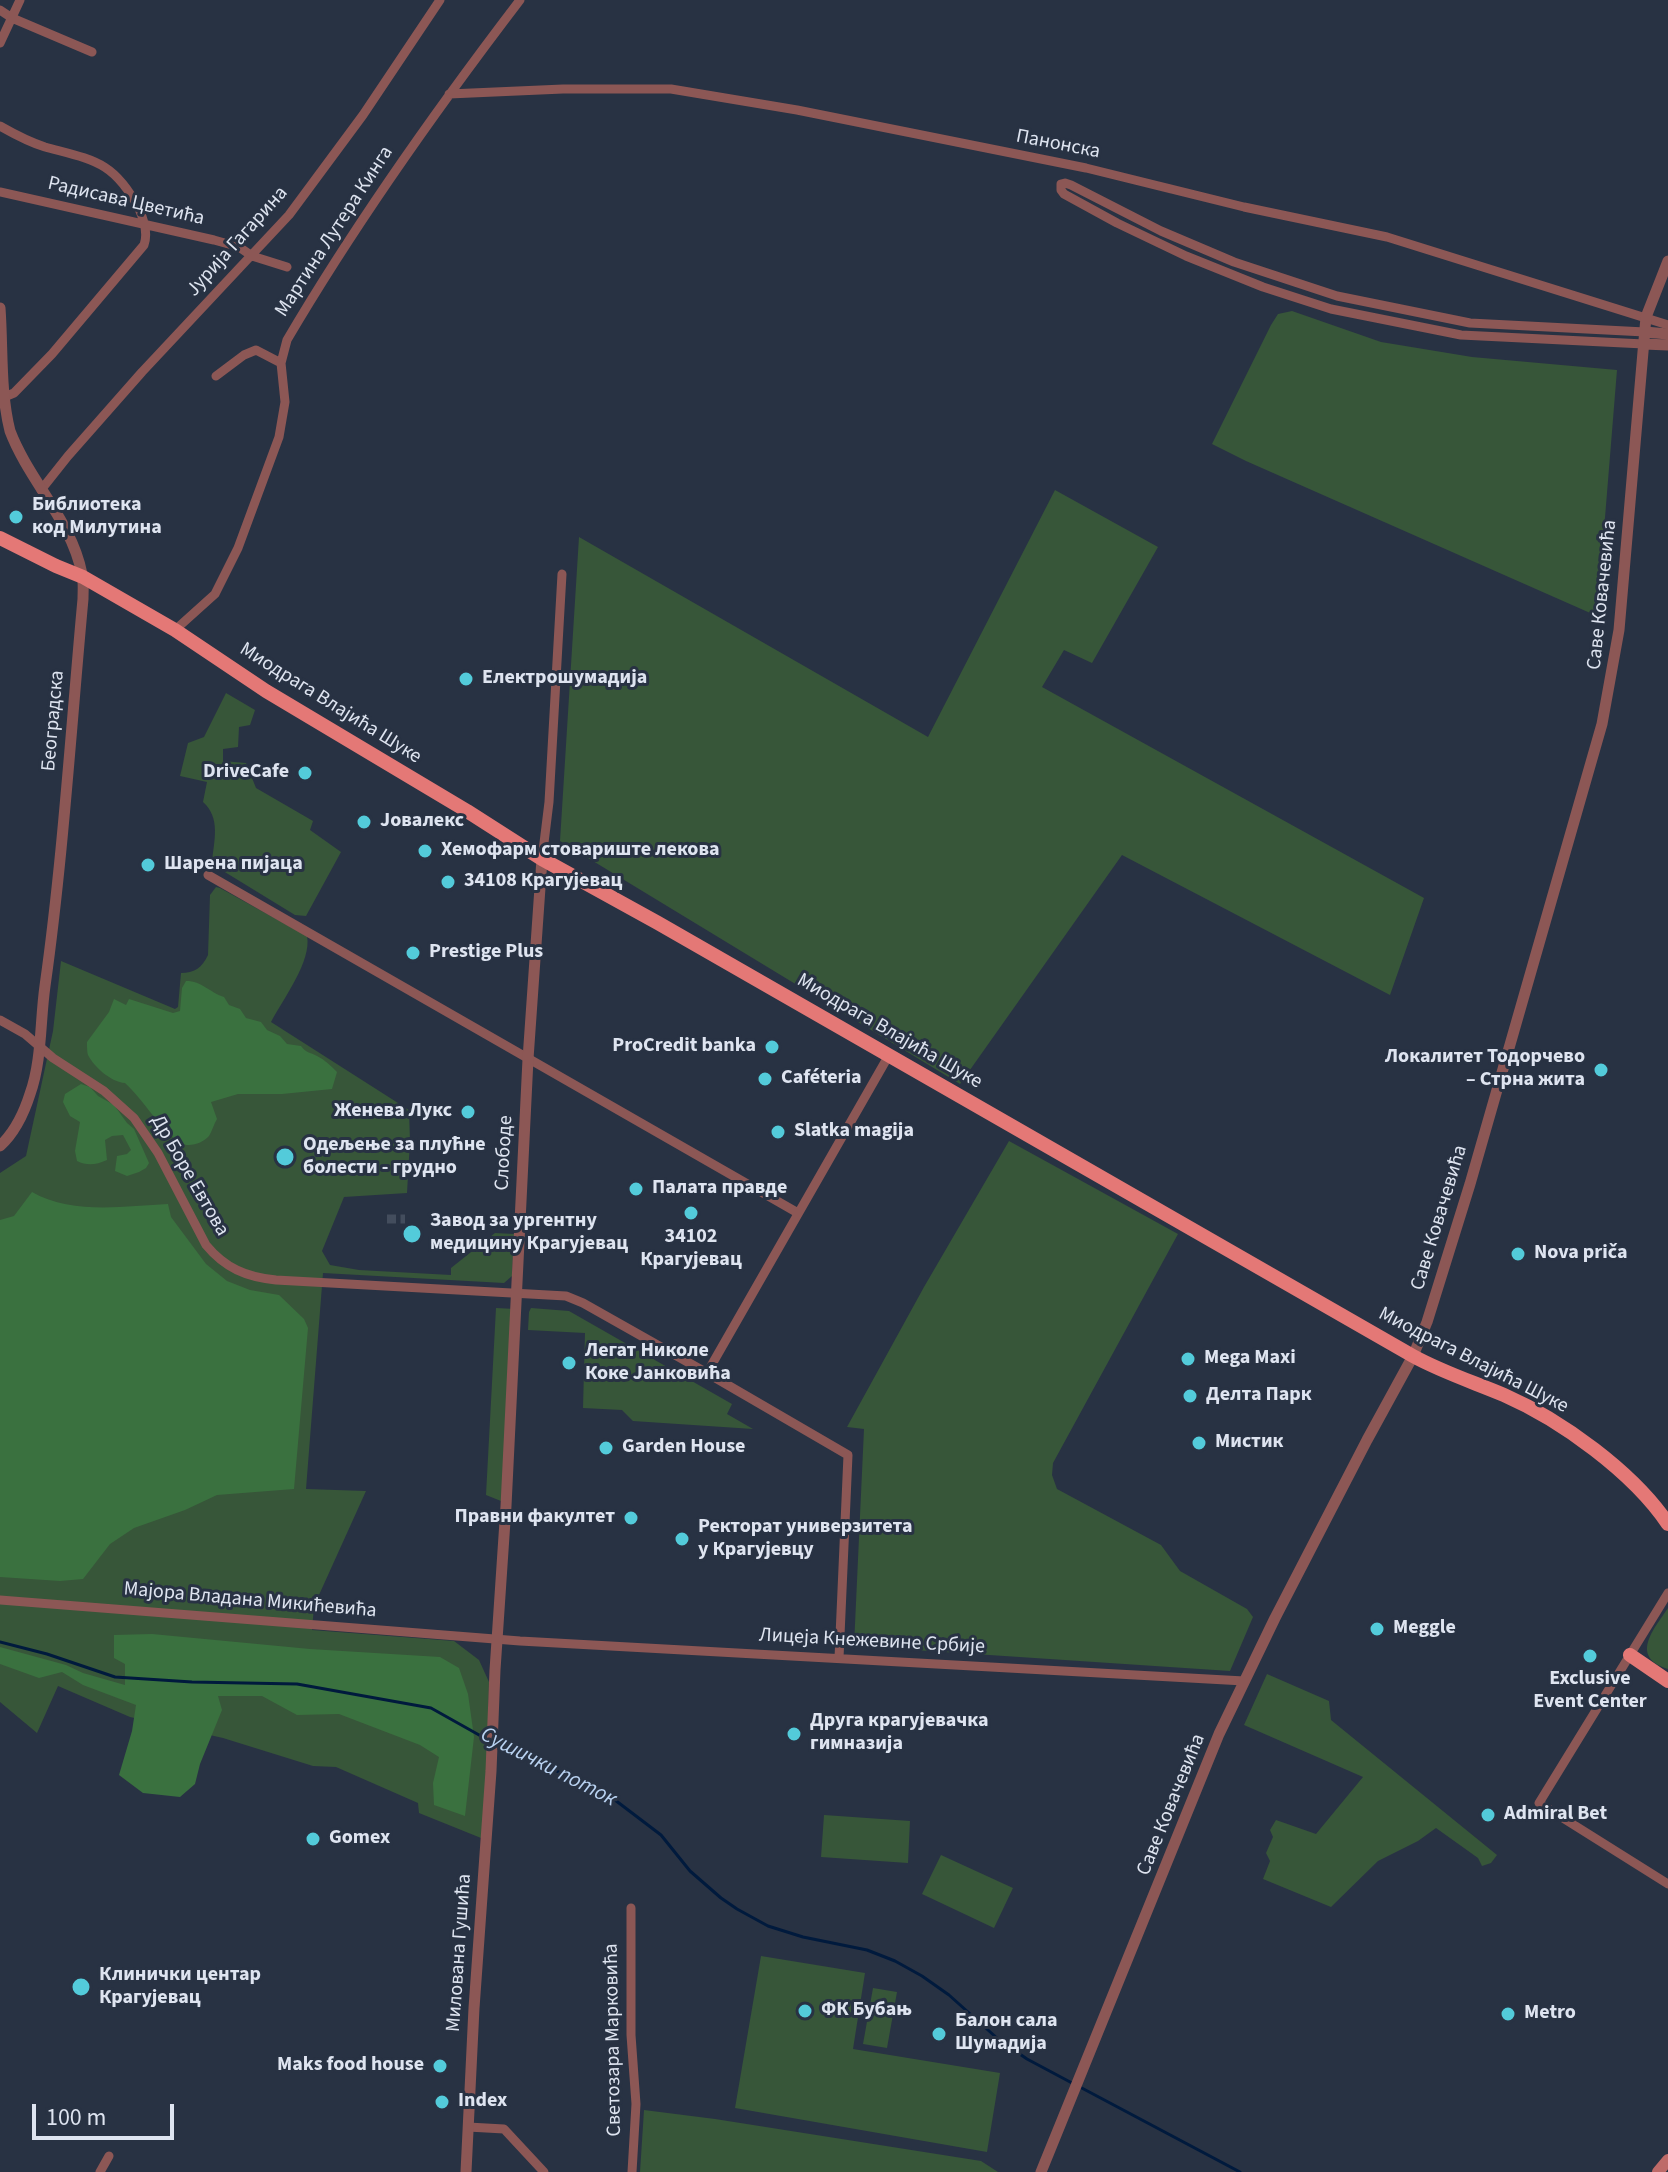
<!DOCTYPE html>
<html>
<head>
<meta charset="utf-8">
<style>
	body { margin:0 }
	#map { position:relative; width:1668px; height:2172px; overflow:hidden; background:#283243; font-family:"Source Sans 3",sans-serif }
	canvas { display:block }
	.scale { position:absolute; left:32px; top:2104px; width:142px; height:36px; box-sizing:border-box; border:4px solid #dee4f0; border-top:0; padding-left:10px; font-size:24px; line-height:28px; white-space:nowrap; color:#dee4f0; -webkit-text-stroke:6px #283243; paint-order:stroke }
</style>
</head>
<body>
<div id="map">
<canvas width="1668" height="2172"></canvas>
<div class="scale">100 m</div>
</div>
<script>
const context = document.querySelector('canvas').getContext('2d');
context.lineJoin = 'round';
function paint(path, color) {
  context.fillStyle = color;
  context.fill(path, 'evenodd');
}
function stroke(path, color, width, dash) {
  context.strokeStyle = color;
  context.lineWidth = width;
  context.lineCap = dash ? 'butt' : 'round';
  context.setLineDash(dash || []);
  context.stroke(path);
}
function write(font, color, halo, rows, align = 'center') {
  context.font = font + ' "Source Sans 3",sans-serif';
  context.lineWidth = 6;
  context.setLineDash([]);
  context.textBaseline = 'middle';
  context.strokeStyle = halo;
  context.fillStyle = color;
  for (const [text, x, y, turn = 0] of rows) {
    context.save();
    context.translate(x, y);
    context.rotate((+turn || 0) * Math.PI / 180);
    context.textAlign = isNaN(turn) ? turn : align;
    if (halo) context.strokeText(text, 0, 0);
    context.fillText(text, 0, 0);
    context.restore();
  }
}
const green = new Path2D(`
	M1292,311L1381,342L1472,357L1617,370L1597,616L1246,461L1212,444L1271,325L1278,314Z
	M1055,490L1158,547L1092,663L1064,650L1042,687L1424,898L1390,995L1122,855L960,1084L560,841L579,537L928,737Z
	M226,693L255,710L250,725L239,727L238,747L223,749V761L246,763L256,788L313,821L310,830L341,852L306,916L295,915L215,866L212,862C214,841 221,818 203,802L207,782L180,776L188,743L204,737Z
	M216,887L220,888L307,936C312,961 283,999 271,1022L409,1110L410,1141L407,1193L344,1197L322,1251L330,1265L359,1270L451,1275V1268L495,1233L514,1234L512,1276L504,1283L323,1273L306,1489L366,1491L314,1606L312,1630L454,1641L479,1660L489,1682L486,1840L419,1813L418,1803L336,1767L313,1766L223,1738L130,1717L58,1686L37,1733L0,1702V1173L26,1156L53,1031L61,961L175,1009L178,1007L181,973C194,973 202,968 208,955L210,895Z
	M1009,1141L1178,1234L1053,1463L1052,1475L1057,1489L1161,1545L1180,1571L1247,1609L1253,1617L1230,1671L854,1646L864,1429L847,1427L924,1287Z
	M496,1308L515,1309L506,1503L486,1495Z
	M531,1308L569,1311L732,1404L727,1414L753,1429L633,1421L622,1410L583,1408L585,1333L528,1330L529,1312Z
	M1668,1608V1669C1629,1657 1654,1629 1668,1608Z
	M1267,1674L1329,1701L1331,1720L1497,1855L1491,1863L1482,1866L1478,1858L1436,1828L1418,1841L1378,1861L1331,1907L1263,1879L1270,1861L1266,1853L1273,1837L1270,1830L1276,1820L1316,1834L1363,1777L1244,1725Z
	M824,1815L910,1821L908,1863L821,1857Z
	M941,1855L1013,1888L994,1928L922,1894Z
	M761,1956L865,1973L853,2049L1000,2073L987,2152L735,2108Z
	M873,1988L897,1992L887,2048L863,2044Z
	M644,2110L715,2119L981,2161L998,2172H640Z`);
const forest = new Path2D(`
	M186,981C202,981 209,992 224,997L229,1005L240,1009L246,1018L261,1022L267,1030L280,1036L287,1044L301,1046C306,1053 310,1052 317,1056C325,1060 331,1066 337,1072L332,1089L282,1094H238L211,1102L217,1119C214,1124 212,1131 209,1136C203,1143 189,1148 181,1143C161,1131 143,1099 125,1083C111,1082 94,1067 88,1055C87,1052 87,1045 87,1042L109,1012L114,999L126,1005L129,999L173,1013L180,1011L182,988Z
	M81,1084L90,1087L98,1096L114,1105L127,1123L134,1129L149,1163L146,1168L139,1172L127,1176L115,1171L117,1156L127,1154L131,1150L123,1135L112,1136L105,1140L107,1160C96,1165 87,1166 77,1161L75,1151L80,1122L70,1116L63,1102L65,1094Z
	M32,1192C72,1215 124,1206 168,1204L171,1217L206,1264L227,1281L250,1290L279,1295L304,1319L308,1328L294,1489L217,1495L185,1510L134,1528L110,1544L83,1579L60,1581L0,1577V1220L14,1216Z
	M152,1634L310,1649L440,1657L459,1668L468,1694L474,1737L465,1816L434,1805L433,1783L439,1757L420,1745L339,1714L297,1715L262,1696H218L222,1710L200,1764L195,1784L180,1797L143,1793L119,1775L132,1731L136,1705L83,1685L62,1672L39,1678L0,1664V1647L66,1665L83,1673L125,1685V1664L114,1658V1635Z`);
const stream = new Path2D(`
	M0,1642L47,1654L115,1677L192,1682L297,1684L431,1708L488,1740
	M495,1744L586,1784L611,1797L661,1835L690,1871L721,1898L737,1909L768,1926L803,1937L867,1950L895,1961L922,1976L949,1995L998,2039L1027,2059L1072,2083
	M1078,2086L1240,2172`);
const minorTunnel = new Path2D(`
	M387,1219H405`);
const minor = new Path2D(`
	M0,10L12,18L92,52
	M0,43L20,0
	M449,94L563,89H671L797,110L1086,168L1244,207L1387,237L1668,325
	M0,126C14,134 29,142 45,147C93,160 114,161 139,209C144,220 148,234 144,245L52,354L14,393L2,398
	M0,192L214,240L239,247L252,256L287,267
	M1644,344L1461,335L1331,309L1263,287L1186,256L1117,223L1064,194L1061,190V184L1065,183L1071,185L1161,231L1234,262L1337,296L1470,323L1645,332
	M216,376L244,355L256,350L281,363
	M41,490L68,456L142,372L289,215L363,115L440,0
	M175,630L215,594L238,548L279,437L285,402L281,363L287,340C357,221 436,110 520,0
	M542,859L549,802L562,574
	M208,875L798,1213
	M0,1020L25,1034L53,1058L104,1091L134,1118L158,1153L206,1245C225,1268 246,1277 276,1280L566,1296L583,1303L707,1373L889,1055
	M707,1373L848,1455L839,1658
	M1668,1593L1539,1803L1668,1884
	M0,1600L520,1641L1244,1681
	M631,1908V2035L636,2104L632,2172
	M468,2127L504,2129L544,2172
	M100,2172L109,2156`);
const tertiary = new Path2D(`
	M0,308C3,349 0,391 10,431C29,481 72,521 82,574C84,582 83,591 83,599C71,728 63,858 45,986C40,1021 42,1061 30,1094C24,1113 14,1133 0,1146
	M1645,332L1668,334
	M1644,344L1668,345
	M466,2172L474,2008L491,1771L495,1670L506,1506L528,1059L542,859
	M1041,2172L1219,1734L1275,1618L1367,1440L1413,1356L1427,1322L1470,1184L1602,724L1619,630L1646,317L1668,261`);
const secondary = new Path2D(`
	M1658,2172L1668,2160`);
const primary = new Path2D(`
	M0,538L56,566L83,577L175,630L266,691L467,811L542,859L658,923L1413,1356C1442,1372 1473,1382 1504,1395C1561,1420 1633,1472 1668,1524
	M1630,1655L1668,1681`);
const markers = [
	[16,517,8,"#53cbda"],
	[466,679,8,"#53cbda"],
	[305,773,8,"#53cbda"],
	[364,822,8,"#53cbda"],
	[425,851,8,"#53cbda"],
	[148,865,8,"#53cbda"],
	[448,882,8,"#53cbda"],
	[413,953,8,"#53cbda"],
	[772,1047,8,"#53cbda"],
	[1601,1070,8,"#53cbda"],
	[765,1079,8,"#53cbda"],
	[468,1112,8,"#53cbda"],
	[778,1132,8,"#53cbda"],
	[285,1157,10,"#53cbda"],
	[636,1189,8,"#53cbda"],
	[691,1213,8,"#53cbda"],
	[412,1234,10,"#53cbda"],
	[1518,1254,8,"#53cbda"],
	[1188,1359,8,"#53cbda"],
	[569,1363,8,"#53cbda"],
	[1190,1396,8,"#53cbda"],
	[1199,1443,8,"#53cbda"],
	[606,1448,8,"#53cbda"],
	[631,1518,8,"#53cbda"],
	[682,1539,8,"#53cbda"],
	[1377,1629,8,"#53cbda"],
	[1590,1656,8,"#53cbda"],
	[794,1734,8,"#53cbda"],
	[1488,1815,8,"#53cbda"],
	[313,1839,8,"#53cbda"],
	[81,1987,10,"#53cbda"],
	[805,2011,8,"#53cbda"],
	[1508,2014,8,"#53cbda"],
	[939,2034,8,"#53cbda"],
	[440,2066,8,"#53cbda"],
	[442,2102,8,"#53cbda"]
];
const streetNames = [
	["Панонска",1058,145,11],
	["Радисава Цветића",126,202,13],
	["Мартина Лутера Кинга",335,232,-57],
	["Јурија Гагарина",238,242,-48],
	["Саве Ковачевића",1603,595,-84],
	["Миодрага Влајића Шуке",330,704,32],
	["Београдска",54,721,-85],
	["Миодрага Влајића Шуке",889,1032,30],
	["Слободе",505,1153,-87],
	["Др Боре Евтова",189,1176,60],
	["Саве Ковачевића",1440,1218,-73],
	["Миодрага Влајића Шуке",1473,1361,27],
	["Мајора Владана Микићевића",250,1601,5],
	["Лицеја Кнежевине Србије",872,1642,3],
	["Саве Ковачевића",1172,1805,-68],
	["Милована Гушића",460,1953,-86],
	["Светозара Марковића",614,2040,-91]
];
const poiNames = [
	["Библиотека",32,506],
	["код Милутина",32,529],
	["Електрошумадија",482,679],
	["DriveCafe",289,773,"right"],
	["Јовалекс",380,822],
	["Хемофарм стовариште лекова",441,851],
	["Шарена пијаца",164,865],
	["34108 Крагујевац",464,882],
	["Prestige Plus",429,953],
	["ProCredit banka",756,1047,"right"],
	["Локалитет Тодорчево",1585,1058,"right"],
	["– Стрна жита",1585,1081,"right"],
	["Caféteria",781,1079],
	["Женева Лукс",452,1112,"right"],
	["Slatka magija",794,1132],
	["Одељење за плућне",303,1146],
	["болести - грудно",303,1169],
	["Палата правде",652,1189],
	["Завод за ургентну",430,1222],
	["медицину Крагујевац",430,1245],
	["34102",691,1238,"center"],
	["Крагујевац",691,1261,"center"],
	["Nova priča",1534,1254],
	["Легат Николе",585,1352],
	["Коке Јанковића",585,1375],
	["Mega Maxi",1204,1359],
	["Делта Парк",1206,1396],
	["Мистик",1215,1443],
	["Garden House",622,1448],
	["Правни факултет",615,1518,"right"],
	["Ректорат универзитета",698,1528],
	["у Крагујевцу",698,1551],
	["Meggle",1393,1629],
	["Exclusive",1590,1680,"center"],
	["Event Center",1590,1703,"center"],
	["Друга крагујевачка",810,1722],
	["гимназија",810,1745],
	["Admiral Bet",1504,1815],
	["Gomex",329,1839],
	["Клинички центар",99,1976],
	["Крагујевац",99,1999],
	["ФК Бубањ",821,2011],
	["Metro",1524,2014],
	["Балон сала",955,2022],
	["Шумадија",955,2045],
	["Maks food house",424,2066,"right"],
	["Index",458,2102]
];
const waterNames = [
	["Сушички поток",548,1768,27]
];
paint(green, '#375639');
paint(forest, '#3a713f');
stroke(stream, '#001a3d', 3);
stroke(minorTunnel, '#434d5d', 9, [9, 4.5]);
stroke(minor, '#8c5755', 9);
stroke(tertiary, '#8c5755', 11);
stroke(secondary, '#be6a68', 12);
stroke(primary, '#e47876', 14);
for (const [x, y, r, color] of markers) {
  const dot = new Path2D();
  dot.arc(x, y, r, 0, 2 * Math.PI);
  context.fillStyle = color;
  context.fill(dot);
  stroke(dot, '#283243', 3);
}
write('20px', '#dee4f0', '#283243', streetNames);
write('bold 20px', '#dee4f0', '#283243', poiNames, 'left');
write('italic 22px', '#b9d2f1', '#283243', waterNames);
</script>
</body>
</html>
